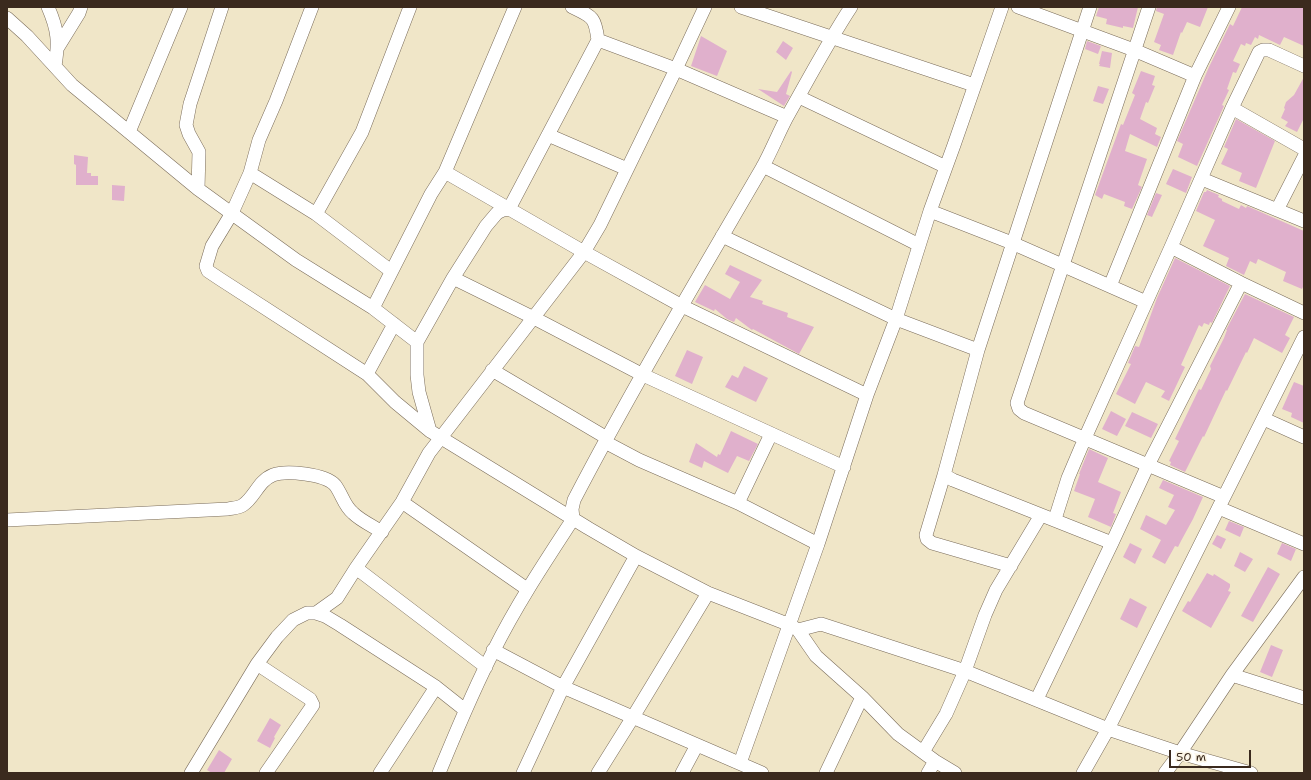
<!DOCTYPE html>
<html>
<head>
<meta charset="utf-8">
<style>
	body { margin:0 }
	#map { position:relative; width:1311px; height:780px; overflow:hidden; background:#f0e6c8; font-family:"Shantell Sans",sans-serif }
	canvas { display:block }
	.frame { position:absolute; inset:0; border:8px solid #3b2a1e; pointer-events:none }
	.scale { position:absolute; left:1169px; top:750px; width:82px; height:18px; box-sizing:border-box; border:2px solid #3b2a1e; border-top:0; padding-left:5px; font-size:12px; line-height:14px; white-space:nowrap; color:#3b2a1e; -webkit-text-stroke:3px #fcf5e5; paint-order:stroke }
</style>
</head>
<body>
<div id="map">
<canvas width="1311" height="780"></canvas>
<div class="frame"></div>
<div class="scale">50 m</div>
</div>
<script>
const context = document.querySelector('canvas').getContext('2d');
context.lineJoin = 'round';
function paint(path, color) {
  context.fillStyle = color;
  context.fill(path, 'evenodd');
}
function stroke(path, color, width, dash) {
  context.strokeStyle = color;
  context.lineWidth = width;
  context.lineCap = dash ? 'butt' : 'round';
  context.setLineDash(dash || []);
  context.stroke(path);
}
const building = new Path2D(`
	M1099,7H1138L1133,28L1123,26V28L1106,24L1107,19L1096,16Z
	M1157,7H1208L1200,27L1187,22L1182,33L1181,32L1173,55L1159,50L1161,45L1154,42L1164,14L1156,11Z
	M1242,7H1304V46L1284,37L1280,45L1259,35L1258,39L1255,37L1251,45L1246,43L1245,46L1241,44L1233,61L1240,64L1236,73L1233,72L1227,89L1229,90L1222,105L1224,106L1197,166L1178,157L1183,144L1177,141L1209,67L1230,24L1233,26Z
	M701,36L727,51L717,76L691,66Z
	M783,41L793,48L786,60L776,52Z
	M1087,41L1101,46L1098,54L1085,49Z
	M1102,51L1112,53L1110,68L1099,66L1100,64H1099Z
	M791,71L792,72L786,94L790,96L784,106L758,89L777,92Z
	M1141,71L1155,76L1152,85L1155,86L1148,103L1146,102L1140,119L1157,128L1155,134L1161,137L1157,147L1130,134L1125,151L1147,159L1138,185L1142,187L1132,209L1124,206L1125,202L1104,194L1102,199L1095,195L1121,124L1123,125L1135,95L1132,93Z
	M1304,77V118L1297,132L1285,126L1288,122L1281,118L1285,109L1284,108L1286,102L1294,95Z
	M1098,86L1109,89L1103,104L1093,101Z
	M1236,119L1275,141L1256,188L1239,181L1242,173L1221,164L1228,149L1224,147Z
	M74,155L88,157L87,173H91V176H98V185H76V165L74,164Z
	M1173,169L1192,177L1186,193L1166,184Z
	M112,185L125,186L124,201L112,200Z
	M1207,190L1219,195L1218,197L1222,199V201L1239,209L1241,205L1246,208L1247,206L1304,231V285L1302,289L1283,281L1286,272L1258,259L1256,264L1250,261L1244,275L1226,266L1229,258L1203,246L1215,220L1196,211L1204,192H1206Z
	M1156,193L1162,195L1152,217L1147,215Z
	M1175,258L1230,286L1212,323L1210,322L1209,325L1204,323L1202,327L1199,325L1181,365L1185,367L1169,401L1161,397L1165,391L1146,382L1135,404L1116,394L1131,364L1128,363L1135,346L1139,347L1157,298Z
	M730,265L762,280L750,297L763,301L762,304L788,313L787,317L814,327L799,354L753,329L752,330L736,318L734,322L727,319L715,309L714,311L695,302L705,285L730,299L740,282L725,274Z
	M1245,294L1294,317L1285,335L1290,338L1282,353L1254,338L1247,353L1246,352L1227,391L1226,390L1204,437L1203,436L1185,472L1170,465L1171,462L1169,461L1179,441L1175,439L1199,389L1201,390L1211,369L1210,366L1224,338L1227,330H1226Z
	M687,350L703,357L692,384L675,376Z
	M744,366L768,378L756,402L725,387L732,375L738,378Z
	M1294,382L1304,386V423L1291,417L1292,413L1282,409Z
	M1111,411L1126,419L1117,436L1102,429Z
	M1132,412L1158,424L1151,438L1125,426Z
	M731,431L758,444L749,461L737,456L728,473L704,461L702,468L689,462L696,443L717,457L718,454L720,455Z
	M1089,449L1108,458L1098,482L1121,492L1113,513L1116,514L1111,527L1088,517L1095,499L1074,491L1080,474H1079Z
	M1163,480L1203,497L1193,519L1181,541L1178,547L1175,546L1165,564L1152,557L1161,540L1140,529L1146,515L1166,525L1175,510L1168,507L1174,495L1159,488Z
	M1229,521L1244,527L1240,537L1225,530Z
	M1217,535L1226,539L1221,549L1212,544Z
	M1130,543L1142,549L1135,564L1123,557Z
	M1282,543L1296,549L1291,561L1277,554Z
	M1240,552L1253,559L1245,572L1234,566Z
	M1268,567L1280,574L1253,622L1241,616Z
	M1207,573L1213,576L1214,574L1230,584V587L1228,591L1231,592L1211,628L1182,611L1188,601L1190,602Z
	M1130,598L1147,607L1137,628L1120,619Z
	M1271,645L1283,650L1272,677L1260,672Z
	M270,718L281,725L274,737L275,738L270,748L257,741Z
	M219,750L232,759L224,773H212L207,770Z`);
const minor = new Path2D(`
	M48,7C58,30 59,42 55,66
	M312,7L276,101L259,140L250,173L232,213L212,246L206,266L208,271L220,279L367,374L395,402L430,431L588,528L636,556L708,593L790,625L798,630L816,656L862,697L898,734L935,761L955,773
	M741,7L974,85
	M1018,7L1134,50L1195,76
	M1090,7L978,350L944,475L953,480L1112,543
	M1149,7L1017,403L1019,409L1024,413L1224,497
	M7,18L27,36L72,85L198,189L296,260L373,308L417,342V375L419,392L430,431
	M598,40L676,69L787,117
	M58,47L79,13L81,7
	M799,97L946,167
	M1232,108L1304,149
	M129,132L181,7
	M548,135L627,169
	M763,166L919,245
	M445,172L584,252L682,306L867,395
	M250,173L316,214L391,271
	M1202,179L1304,221
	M198,189L199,152L189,134L186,125L190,104L222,7
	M509,209L598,40C595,17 593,17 572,7
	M1277,210L1304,157
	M930,211L1012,243L1146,302
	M316,214L362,132L410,7
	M722,236L896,319L978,350
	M1171,247L1241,283L1304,313
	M453,278L534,318L643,375L844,467
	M1110,286L1195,76L1229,7
	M373,308L431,194L445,172L515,7
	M417,342L453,278L486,226L497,213L503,210L509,209
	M492,370L607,438
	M367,374L394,324
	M1264,419L1304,437
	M605,442L639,460L738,503L818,544
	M944,475L926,535L927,539L932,543L1011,566
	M402,502L527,589
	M738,503L771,434
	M1219,508L1304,544
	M1055,519L1068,478L1085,438L1171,247L1232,108L1259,52L1263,50H1269L1304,66
	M7,520L228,509C232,508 239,508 243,505C255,497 258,481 273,475C286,470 325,474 335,485C342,494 344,506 353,513C361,521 373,526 382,532
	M356,568L486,667
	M316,613L337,598L356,568L402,502L429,453L584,252L600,225L676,69L705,7
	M798,630L821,624L965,671L1108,729L1180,753L1251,773
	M493,650L563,687L762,773
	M257,664L310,699L313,705L266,773
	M1232,675L1304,698
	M1037,699L1112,543L1148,465L1241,283
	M923,752L946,714L965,671L985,615L996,590L1041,515
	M740,763L818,544L867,395L896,319L930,211L954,145L1002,7
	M191,773L257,664L277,637L293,620L307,613H316L325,616L340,625L436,687
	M380,773L436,687L465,710
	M439,773C456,732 473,690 494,650C517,604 545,562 573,519L572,509L574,500C633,387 698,278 762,168C771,152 778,134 787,117C808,80 828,42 851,7
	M523,773L563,687L636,556
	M598,773L633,717L708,593
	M682,773L697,745
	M826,773L862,697
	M928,773L935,761
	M1083,773L1108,729L1304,337
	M1165,773L1180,753L1232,675L1304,577`);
paint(building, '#e0b0cc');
stroke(minor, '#7a6c5a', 14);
stroke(minor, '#fff', 13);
</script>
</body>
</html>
